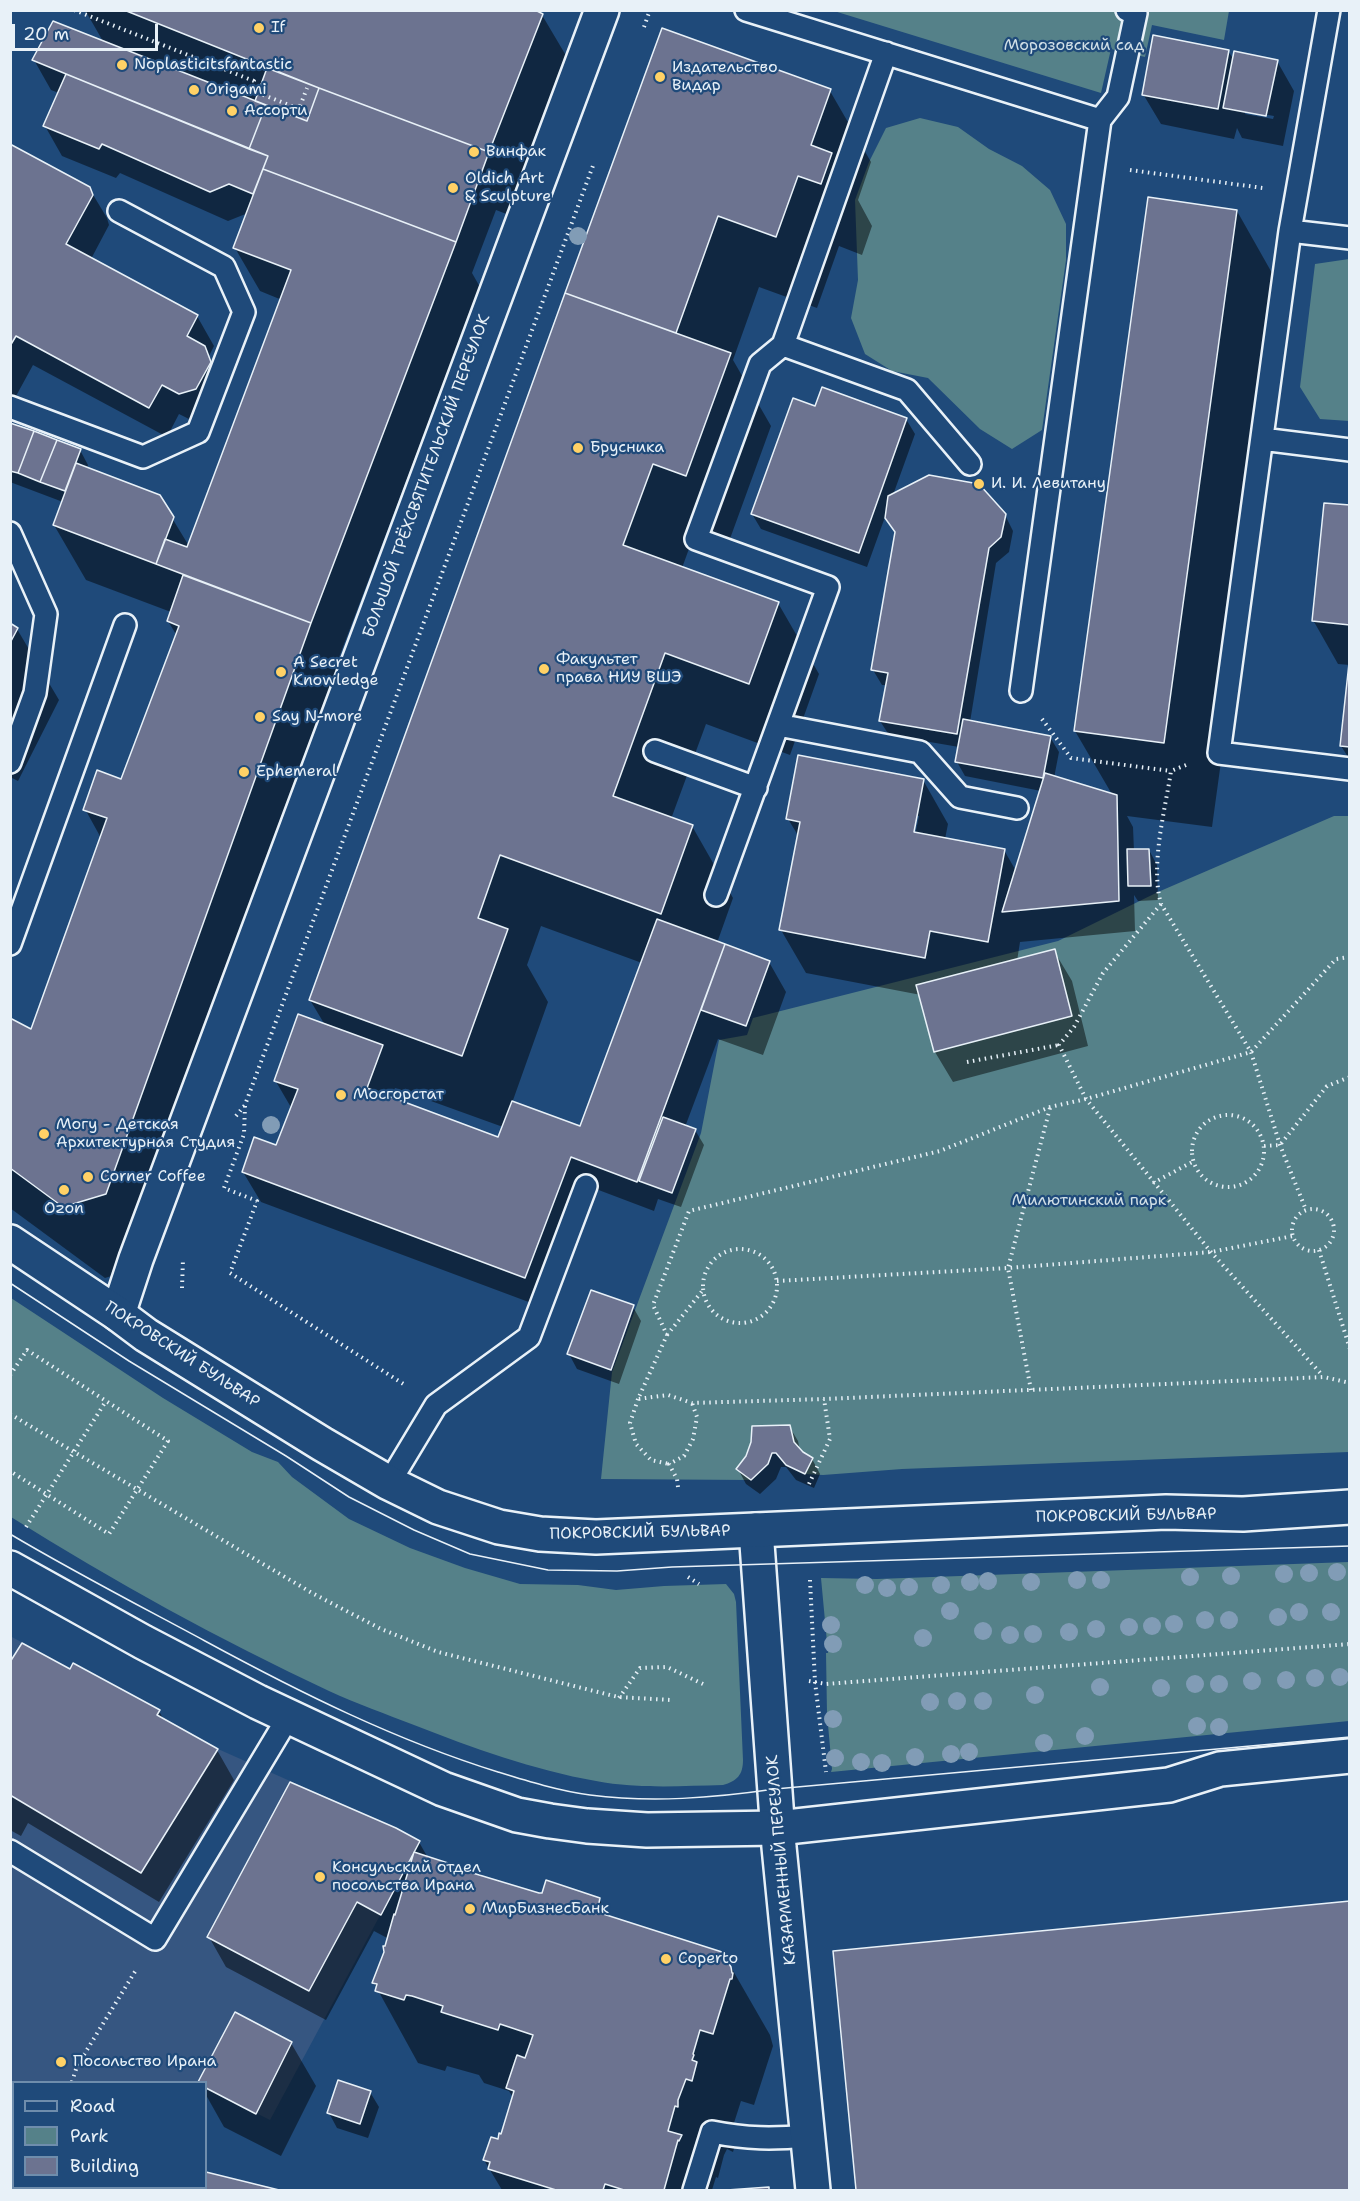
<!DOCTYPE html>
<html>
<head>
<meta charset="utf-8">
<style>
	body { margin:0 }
	#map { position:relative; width:1360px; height:2201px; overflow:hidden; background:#1f4a7a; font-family:"Shantell Sans",sans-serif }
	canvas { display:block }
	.frame { position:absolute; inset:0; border:12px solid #e8f1f8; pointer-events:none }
	.legend { position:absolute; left:12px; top:2081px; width:195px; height:108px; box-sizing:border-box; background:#1f4a7a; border:2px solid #6f8dac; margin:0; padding:8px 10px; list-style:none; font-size:18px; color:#e8f1f8 }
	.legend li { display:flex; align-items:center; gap:12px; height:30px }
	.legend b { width:30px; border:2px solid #6f8dac }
	.scale { position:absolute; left:12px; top:24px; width:146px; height:27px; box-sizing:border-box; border:3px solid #e8f1f8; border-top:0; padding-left:8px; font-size:18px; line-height:21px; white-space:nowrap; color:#e8f1f8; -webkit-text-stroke:4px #1f4a7a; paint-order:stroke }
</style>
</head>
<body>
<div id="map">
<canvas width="1360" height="2201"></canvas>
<div class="frame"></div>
<ul class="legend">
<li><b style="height:8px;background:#1f4a7a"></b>Road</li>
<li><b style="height:16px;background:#558189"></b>Park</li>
<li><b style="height:16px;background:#6c7390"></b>Building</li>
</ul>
<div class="scale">20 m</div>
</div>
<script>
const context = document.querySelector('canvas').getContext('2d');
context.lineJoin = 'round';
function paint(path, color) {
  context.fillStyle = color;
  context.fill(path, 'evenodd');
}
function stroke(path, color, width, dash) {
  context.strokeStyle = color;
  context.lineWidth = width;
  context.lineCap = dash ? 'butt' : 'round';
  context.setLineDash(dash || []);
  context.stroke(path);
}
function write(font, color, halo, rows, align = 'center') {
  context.font = font + ' "Shantell Sans",sans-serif';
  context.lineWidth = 4.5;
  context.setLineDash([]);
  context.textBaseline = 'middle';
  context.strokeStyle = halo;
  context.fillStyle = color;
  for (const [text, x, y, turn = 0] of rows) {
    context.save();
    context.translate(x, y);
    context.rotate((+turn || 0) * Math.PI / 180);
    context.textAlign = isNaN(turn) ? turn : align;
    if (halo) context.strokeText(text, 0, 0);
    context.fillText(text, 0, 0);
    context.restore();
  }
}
const built = new Path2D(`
	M10,1636L70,1668L73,1663L160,1710L157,1716L218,1749L396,1828L420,1841L270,2120L206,2088V2082H14V2188H159L158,2190H11Z`);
const green = new Path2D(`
	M834,11H1229L1224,40L1152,25L1145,57L1111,49L1101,93Z
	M920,118L958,127L989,149L1022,166L1050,190L1066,224V260L1042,430L1012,449L980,429L928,378L892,371L865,354L851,318L858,280L855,200L869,162L886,128Z
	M1349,259V421L1320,419L1300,387L1315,264Z
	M1334,816H1349V1452L902,1469L823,1475L805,1474L786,1465L776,1453H773L768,1464L751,1480L601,1479L612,1372L701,1133L719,1040L747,1035L753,1018L1058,941L1158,892Z
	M11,1298L163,1398L252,1452L278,1462L292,1477L349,1519L410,1548L465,1568L520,1584L578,1585L616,1590L664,1586L726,1584L734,1594L736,1602L743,1760C743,1775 737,1781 723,1785C681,1786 638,1789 596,1781C533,1770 473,1748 414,1725C386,1714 357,1704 329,1691C220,1640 113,1581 11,1517Z
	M1349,1562V1721L831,1772L832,1769L827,1714L826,1653H828L821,1578L877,1579Z`);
const shadow = new Path2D(`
	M85,10H531L542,15L584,86L530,223L496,210L472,273L480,287L335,668L351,696L147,1265L105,1278L10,1208V1020L32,1032L101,838L85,809L122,781L177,636L168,621L171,612L86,580L54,525L63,502L10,482V424L80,450L88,465L87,469L172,518L189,546L282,300L260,291L235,248L248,213L228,221L120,173L116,178L62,156L45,126L59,93L51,90L34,60L104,43Z
	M663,30L830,91L871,162L858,200L872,226L862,255L839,246L817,308L759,287L733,360L771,426L727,547L694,535L682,568L778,603L819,674L790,755L706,724L671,819L692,826L733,898L717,943L769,962L786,992L763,1055L718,1039L685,1127L695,1130L704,1145L681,1207L658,1199L654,1211L588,1186L542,1307L261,1202L243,1172L277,1147L292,1109L275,1080L325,1025L310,1000ZM541,926L642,963L581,1128L512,1103L548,1002L527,965ZM395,1088L503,1127L499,1139L391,1099Z
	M1228,51L1234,60L1277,61L1294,91L1283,146L1242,138L1237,128L1234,139L1161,124L1143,94ZM1245,111L1274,116L1273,119L1245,114Z
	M10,145L89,188L107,218L109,225L91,259L197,316L214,346L209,356L221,377L227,393L213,419L197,423L179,414L167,437L33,365L10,407Z
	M1237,211L1285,296L1212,827L1127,816L1133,827L1134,851L1149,850L1157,865L1158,900L1138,901L1134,895L1135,931L1020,942L1017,961L1054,951L1072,981L1088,1046L953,1082L935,1052L921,995L806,973L781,930L799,837L788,819L923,780L948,824L945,839L1004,850L1016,871L1041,791L965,776L957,762L959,747L889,735L880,721L887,685H882L873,670L896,535L885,517L867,567L761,529L752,514L816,408L906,419L915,434L893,495L1005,515L1013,531L1009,552L996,563L970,722L1050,737L1059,752L1054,778L1113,796L1075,731ZM916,816H919L914,840L912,839Z
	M1350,507V665L1338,664L1313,620Z
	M10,625L17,629L59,700L18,781L10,777Z
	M1350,668V760L1341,746Z
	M633,1307L641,1321L619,1384L577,1369L569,1354Z
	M789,1426L798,1441L800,1451L812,1459L820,1474L814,1488L796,1480L786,1467H781L776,1479L760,1494L746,1484L738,1469L747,1457L753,1443Z
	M10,1665L71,1671L159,1711L165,1722L217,1750L234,1780L159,1902L28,1823L21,1836L10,1830Z
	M419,1842L428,1858L456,1867L457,1869L539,1895L599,1899L609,1917L728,1962L770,2035L773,2046L754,2105L741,2101L733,2126L738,2135L733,2152L727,2149L724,2155L718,2178L716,2177L712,2190H502L484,2160L501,2136L514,2099L509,2091L484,2083L479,2075L447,2066L445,2071L418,2063L374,1983L389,1939L374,1931L326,2020L226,1967L209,1937Z
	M1350,1902V2190H858L835,1952Z
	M235,2014L291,2043L316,2086L281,2156L224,2127L206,2095V2082H200Z
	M370,2092L379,2107L368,2138L337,2128L329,2113Z
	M206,2174L273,2190H202V2188H206Z`);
const building = new Path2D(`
	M124,10H535L543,14L489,152L319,88Z
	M53,21L266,105L249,149L32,60Z
	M662,28L831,89L811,145L832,153L821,184L798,176L776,237L718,216L676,333L565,293Z
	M1153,35L1229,50L1218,109L1142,95Z
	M1234,51L1278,60L1266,116L1223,108Z
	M267,68L319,88L307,121L255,101Z
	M66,74L268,156L253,194L229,184L210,192L102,144L99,149L43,126Z
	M319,88L489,152L456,242L263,169L268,156L249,149L266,105L307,121Z
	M10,144L90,187L93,195L66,244L198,315L187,336L205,346L211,362L196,389L179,394L162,385L149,408L16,336L10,346Z
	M263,169L456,242L311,623L156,564L165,539L187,547L291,270L233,248Z
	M1148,197L1237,210L1164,743L1074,731Z
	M565,293L731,353L686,476L653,464L623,545L779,602L749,684L665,653L613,796L693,825L661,914L500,855L478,918L508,929L462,1056L309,1000Z
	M822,387L907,418L859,553L751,514L793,398L815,406Z
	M10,423L34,431L18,473L10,471Z
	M34,431L57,440L40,482L18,473Z
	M57,440L81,449L65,491L40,482Z
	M76,463L160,495L174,517L156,564L53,525Z
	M929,475L979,484L1006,514L1001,537L989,548L957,734L879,721L888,673L871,670L895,532L885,518L888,496Z
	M1324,503L1350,505V625L1312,621Z
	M183,575L311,623L106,1194L63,1207L10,1168V1018L31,1029L107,818L83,810L97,770L121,779L179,626L167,621Z
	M10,623L18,628L10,643Z
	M1350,654V747L1340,746Z
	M963,719L1051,736L1043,778L955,762Z
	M798,755L924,779L914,832L1005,849L988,942L930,931L925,958L779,930L800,822L786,819Z
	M1045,773L1117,795L1119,901L1002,912Z
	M1127,849H1149L1151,886H1128Z
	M657,919L725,944L637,1182L571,1157L525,1278L242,1172L254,1137L276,1145L298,1089L274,1081L298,1014L383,1045L367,1088L498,1137L512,1101L580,1126Z
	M725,944L770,961L746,1026L701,1010Z
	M1055,949L1072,1016L934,1052L916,985Z
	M663,1117L696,1129L672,1193L639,1181Z
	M591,1290L634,1305L611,1370L567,1354Z
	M790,1425L794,1442L803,1452L813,1458L805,1474L786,1465L776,1453H772L768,1464L751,1480L736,1469L746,1456L751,1442L752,1426Z
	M22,1643L70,1669L73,1663L160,1710L157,1715L218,1749L141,1873L10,1795V1662Z
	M290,1782L396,1828L420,1841L381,1915L357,1902L309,1991L207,1937Z
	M414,1852L451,1864L457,1866L456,1868L539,1893H542L546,1880L600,1898L597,1912L722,1952L731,1967L732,1973H733L732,1979H730L713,2034L700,2030L693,2054L694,2055L692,2060L697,2062L692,2081L686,2079L678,2100V2107L675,2106L668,2131L682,2135L679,2141L678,2140L664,2190H624L605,2184L603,2190H556L488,2169L490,2162L483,2160L491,2137L498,2139L499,2133L501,2134L514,2091L506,2088L517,2055L525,2058L533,2035L500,2024L498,2030L441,2012L443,2006L412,1996L406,1995L404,2000L375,1991L377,1984L372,1983L384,1952L383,1946H385L394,1914L395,1915Z
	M1350,1901V2190H856L833,1951Z
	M235,2012L292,2042L256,2114L206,2088V2082H198Z
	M338,2080L371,2091L360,2124L327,2113Z
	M206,2172L279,2190H200L201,2188H206Z
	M769,2187V2190H727Z`);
const path = new Path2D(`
	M74,10L254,81L251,90L299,109L307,88
	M644,27L650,10
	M1130,170L1263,188
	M1042,719L1071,758L1171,771
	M1186,765L1171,771C1165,811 1150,865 1161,904L1251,1052L1280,1145L1306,1210
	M1161,904L1103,973L1074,1027L1059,1045L1086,1099L1211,1252L1323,1376
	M1350,957L1336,959L1251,1052L1086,1099L1050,1107L940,1151L689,1211L653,1305L667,1335L638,1399L668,1395L692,1403L824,1399L1324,1377L1350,1383
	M967,1062L1059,1045
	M245,1106L244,1134L224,1188L257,1201L230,1273L405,1385
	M1192 1151a36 36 0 1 1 72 0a36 36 0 1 1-72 0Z
	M236,1116L245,1105L594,163
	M1264,1146L1280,1145L1327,1086L1350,1077
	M1153,1183L1194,1161
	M1292 1230a21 21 0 1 1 42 0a21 21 0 1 1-42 0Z
	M703 1286a37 37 0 1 1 74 0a37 37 0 1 1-74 0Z
	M1319,1250L1350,1349
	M777,1281L1008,1268L1211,1252L1293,1236
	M182,1288L183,1259
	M667,1335L703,1290
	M10,1375L27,1350L168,1441L109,1534L10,1471
	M1031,1390L1008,1268L1050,1108
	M638,1399L630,1423L636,1444L651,1460L669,1464
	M10,1414L312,1593L381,1629L438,1652L618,1697L671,1700
	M809,1484L830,1439L824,1399
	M678,1487L677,1479L669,1464L684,1456L693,1439L697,1417L692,1403
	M26,1527L106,1401
	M688,1577L699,1584
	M810,1580L815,1682L826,1772
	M809,1681L826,1684L1350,1644
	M619,1698L640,1668L667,1667L703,1684
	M72,2082L77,2066L136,1970
	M86,2188L95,2190`);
const service = new Path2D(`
	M746,10L1100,120L1021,691
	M886,53L783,345L907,390L970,464
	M1100,120L1118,97L1136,13L1127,10
	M1290,231L1329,10
	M1350,238L1290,231L1219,753L1350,769
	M10,407L143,457L198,432L244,312L224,267L119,211
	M1262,439L1350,450
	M10,533L46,614L35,693L10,762
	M778,725L920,752L960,797L1017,808
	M655,751L756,788
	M716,895L828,587L696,539L760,364L783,345
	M10,944L125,625
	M389,1483L436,1405L529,1337L586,1186
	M10,1851L155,1939L289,1716
	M694,2190L712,2132C747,2139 773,2139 808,2136`);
const minor = new Path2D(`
	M118,1314L136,1259L602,10
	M756,1530L779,1847L813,2190`);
const secondary = new Path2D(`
	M10,1242L118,1314L146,1335L322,1444L389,1483L438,1507L499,1527L540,1534L596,1537L1166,1512L1243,1514L1350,1507
	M10,1568L143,1642L258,1702L443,1789L517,1815L550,1821L587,1826L647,1830L778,1828L1169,1785L1220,1769L1350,1756`);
const tram = new Path2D(`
	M10,1283L129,1361L286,1456L349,1497L414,1530L470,1554L548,1570L617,1571L672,1567L1350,1546
	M10,1534C74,1572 140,1606 205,1641C299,1692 395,1740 498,1772C527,1781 559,1791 590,1795C652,1803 713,1798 775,1789L1350,1737`);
const trees = [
	[578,236],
	[271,1125],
	[1337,1572],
	[1309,1573],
	[1284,1574],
	[1231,1576],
	[1190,1577],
	[1077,1580],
	[1101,1580],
	[988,1581],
	[970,1582],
	[1031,1582],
	[865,1585],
	[941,1585],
	[909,1587],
	[887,1588],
	[950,1611],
	[1299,1612],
	[1331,1612],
	[1278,1617],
	[1205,1620],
	[1229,1620],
	[1174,1624],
	[831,1625],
	[1152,1626],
	[1129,1627],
	[1096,1629],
	[983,1631],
	[1069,1632],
	[1033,1634],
	[1010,1635],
	[923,1638],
	[833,1644],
	[1340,1677],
	[1315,1678],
	[1286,1680],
	[1252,1681],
	[1195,1684],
	[1219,1684],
	[1100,1687],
	[1161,1688],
	[1035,1695],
	[957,1701],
	[983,1701],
	[930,1702],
	[833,1719],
	[1197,1726],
	[1219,1727],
	[1085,1736],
	[1044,1743],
	[969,1752],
	[951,1754],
	[915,1757],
	[835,1758],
	[861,1762],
	[882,1763]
];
const markers = [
	[259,28,6,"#ffd166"],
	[122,65,6,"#ffd166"],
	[660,77,6,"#ffd166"],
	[194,90,6,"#ffd166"],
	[232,111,6,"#ffd166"],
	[474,152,6,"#ffd166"],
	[453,188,6,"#ffd166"],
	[578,448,6,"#ffd166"],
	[979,484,6,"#ffd166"],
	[544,669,6,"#ffd166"],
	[281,672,6,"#ffd166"],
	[260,717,6,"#ffd166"],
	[244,772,6,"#ffd166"],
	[341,1095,6,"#ffd166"],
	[44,1134,6,"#ffd166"],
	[88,1177,6,"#ffd166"],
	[64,1190,6,"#ffd166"],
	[320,1877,6,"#ffd166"],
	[470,1909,6,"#ffd166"],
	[666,1959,6,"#ffd166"],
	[61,2062,6,"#ffd166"]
];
const poiNames = [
	["If",271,28],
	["Noplasticitsfantastic",134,65],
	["Издательство",672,68],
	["Видар",672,86],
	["Origami",206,90],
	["Ассорти",244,111],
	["Винфак",486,152],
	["Oldich Art",465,179],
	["& Sculpture",465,197],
	["Брусника",590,448],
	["И. И. Левитану",991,484],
	["Факультет",556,660],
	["права НИУ ВШЭ",556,678],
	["A Secret",293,663],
	["Knowledge",293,681],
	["Say N-more",272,717],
	["Ephemeral",256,772],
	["Мосгорстат",353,1095],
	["Могу - Детская",56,1125],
	["Архитектурная Студия",56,1143],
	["Corner Coffee",100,1177],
	["Ozon",64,1209,"center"],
	["Консульский отдел",332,1868],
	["посольства Ирана",332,1886],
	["МирБизнесБанк",482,1909],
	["Coperto",678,1959],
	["Посольство Ирана",73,2062]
];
const parkNames = [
	["Морозовский сад",1074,46],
	["Милютинский парк",1089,1201]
];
const streetNames = [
	["БОЛЬШОЙ ТРЁХСВЯТИТЕЛЬСКИЙ ПЕРЕУЛОК",427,476,-70],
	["ПОКРОВСКИЙ БУЛЬВАР",182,1355,33],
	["ПОКРОВСКИЙ БУЛЬВАР",1126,1516,-1],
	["ПОКРОВСКИЙ БУЛЬВАР",640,1533,-1],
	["КАЗАРМЕННЫЙ ПЕРЕУЛОК",782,1860,-95]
];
paint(built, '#365681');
paint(green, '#558189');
paint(shadow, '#0007');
paint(building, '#6c7390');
stroke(building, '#e8f1f8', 1.5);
stroke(service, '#e8f1f8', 26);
stroke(minor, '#e8f1f8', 38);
stroke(secondary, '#e8f1f8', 38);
stroke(path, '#e8f1f8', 4, [1.5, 4.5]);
stroke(service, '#1f4a7a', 21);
stroke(minor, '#1f4a7a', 33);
stroke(secondary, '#1f4a7a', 33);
stroke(tram, '#e8f1f8', 1.5);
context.fillStyle = '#819cb6';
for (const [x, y] of trees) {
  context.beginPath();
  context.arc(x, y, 9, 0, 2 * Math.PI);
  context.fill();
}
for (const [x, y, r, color] of markers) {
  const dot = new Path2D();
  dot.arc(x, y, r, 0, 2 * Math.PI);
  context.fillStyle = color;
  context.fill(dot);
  stroke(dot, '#1f4a7a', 2);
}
write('16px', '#e8f1f8', '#1f4a7a', poiNames, 'left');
write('16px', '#d2e0e7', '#1f4a7a', parkNames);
write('16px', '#e8f1f8', '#1f4a7a', streetNames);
</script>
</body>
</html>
